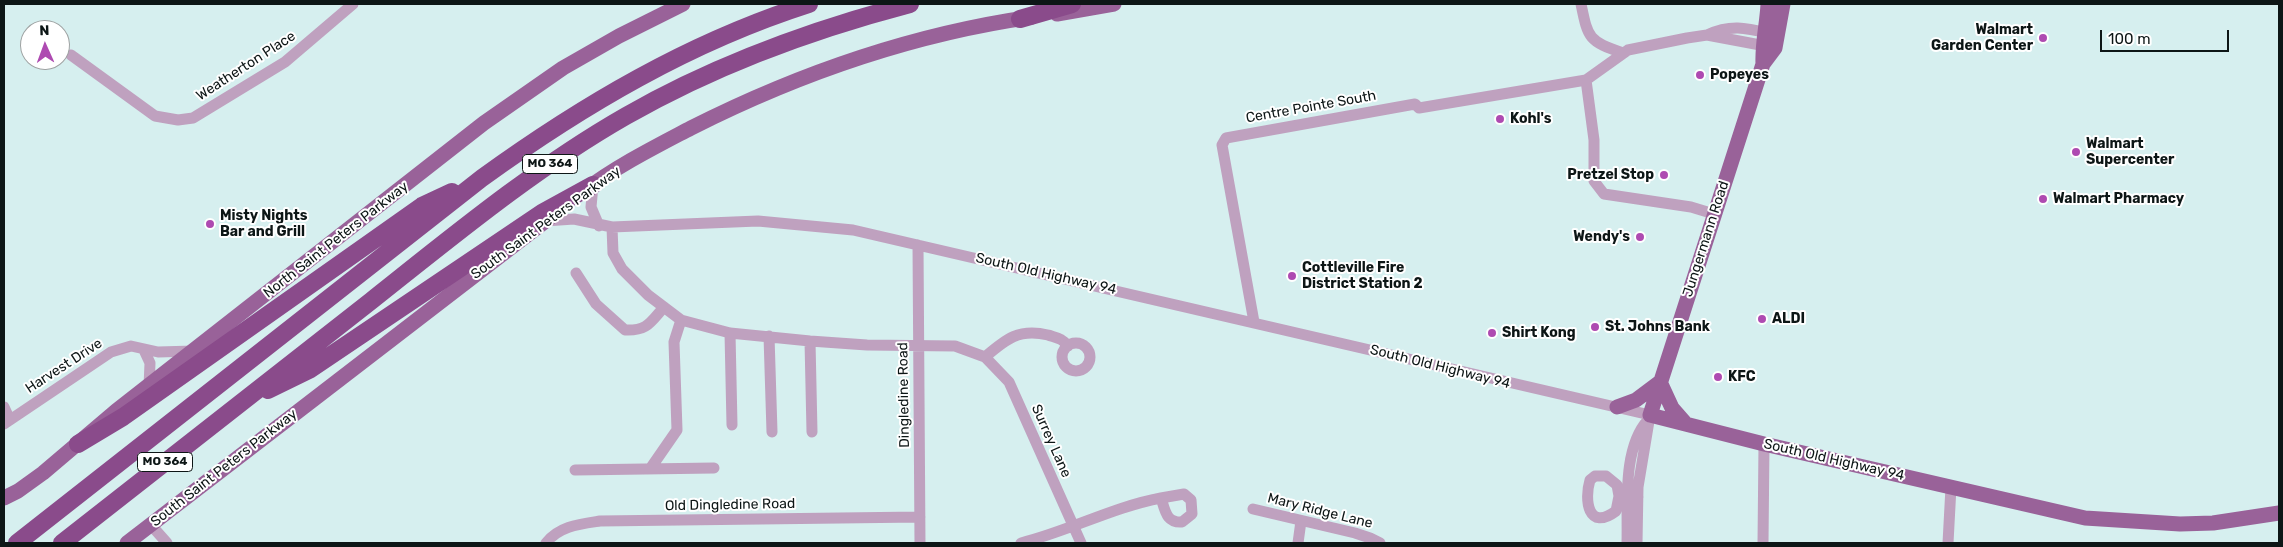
<!DOCTYPE html>
<html>
<head>
<meta charset="utf-8">
<style>
	body { margin:0 }
	#map { position:relative; width:2283px; height:547px; overflow:hidden; background:#d6efef; font-family:Rubik,sans-serif }
	canvas { display:block }
	.frame { position:absolute; inset:0; border:5px solid #0d1616; pointer-events:none }
	.north { position:absolute; left:20px; top:20px; width:50px; height:50px; box-sizing:border-box; background:#fff; border:1px solid #9ea2a2; border-radius:50%; rotate:358deg; font-size:14px; font-weight:700; line-height:20px; text-align:center; color:#0d1616 }
	.north::after { content:''; display:block; margin:auto; width:18px; height:22px; background:#ae4ab1; clip-path:polygon(50% 0,100% 100%,50% 72%,0 100%) }
	.scale { position:absolute; left:2100px; top:30px; width:129px; height:22px; box-sizing:border-box; border:2px solid #0d1616; border-top:0; padding-left:6px; font-size:15px; line-height:18px; white-space:nowrap; color:#0d1616; -webkit-text-stroke:4px #fff; paint-order:stroke }
</style>
</head>
<body>
<div id="map">
<canvas width="2283" height="547"></canvas>
<div class="frame"></div>
<div class="north">N</div>
<div class="scale">100 m</div>
</div>
<script>
const context = document.querySelector('canvas').getContext('2d');
context.lineJoin = 'round';
function stroke(path, color, width, dash) {
  context.strokeStyle = color;
  context.lineWidth = width;
  context.lineCap = dash ? 'butt' : 'round';
  context.setLineDash(dash || []);
  context.stroke(path);
}
function write(font, color, halo, rows, align = 'center') {
  context.font = font + ' Rubik,sans-serif';
  context.lineWidth = 4;
  context.setLineDash([]);
  context.textBaseline = 'middle';
  context.strokeStyle = halo;
  context.fillStyle = color;
  for (const [text, x, y, turn = 0] of rows) {
    context.save();
    context.translate(x, y);
    context.rotate((+turn || 0) * Math.PI / 180);
    context.textAlign = isNaN(turn) ? turn : align;
    if (halo) context.strokeText(text, 0, 0);
    context.fillText(text, 0, 0);
    context.restore();
  }
}
const minor = new Path2D(`
	M1581,4C1588,38 1588,41 1623,53
	M1707,35C1731,24 1746,28 1772,34
	M71,55L155,116L178,120L193,118L285,62L353,4
	M593,185L591,207L599,226
	M1714,214L1691,207L1604,194L1594,181V140L1586,80L1628,50L1687,38L1707,35L1771,47
	M545,221L574,219L612,227L758,221L853,230L1650,415L1638,487L1637,543
	M612,227L613,253L622,269L648,295L681,320L730,333L810,341L867,345L955,346L985,357C1006,339 1019,328 1048,335C1057,338 1062,338 1068,346
	M918,245L920,543
	M576,273L596,304L625,330C647,331 650,323 664,307
	M1254,322L1222,145L1226,138L1415,104L1419,108L1586,80
	M730,333L732,425
	M769,336L772,432
	M810,341L812,432
	M1062 357a14 14 0 1 1 28 0a14 14 0 1 1-28 0Z
	M144,350L150,363L149,387
	M985,357L1009,382L1081,543
	M4,407L10,420
	M4,424L111,352L131,346L158,352L194,351
	M650,469L677,430L674,342L681,320
	M575,470L714,468
	M1184,494L1191,500L1192,514L1182,522C1166,523 1165,510 1161,498Z
	M1619,496L1616,511C1588,532 1584,500 1590,480L1595,476H1606L1617,485L1619,496L1638,497
	M1253,509L1355,533L1370,538L1380,543
	M151,525L167,543
	M546,543C559,526 580,524 600,521L920,517
	M1021,543C1069,531 1113,507 1161,498
	M1298,543L1301,521
	M1627,543C1628,506 1622,448 1648,420
	M1763,543L1764,444
	M1948,543L1951,487`);
const major = new Path2D(`
	M1768,4C1767,24 1762,44 1763,64L1650,415L1764,444L2085,518L2180,524L2213,523L2279,513
	M1057,14L1114,4
	M1763,64L1775,48L1783,4
	M584,191C617,166 655,147 691,128C798,74 913,34 1032,17
	M1660,382L1672,408L1686,424
	M1617,407L1636,400L1660,382
	M4,498L18,491L43,473L116,411L484,123L563,68L619,36L683,4
	M127,543L552,216`);
const highway = new Path2D(`
	M1020,19L1072,4
	M268,390L309,370L542,213L593,185
	M78,444L123,417L422,206L452,192
	M17,543L482,178C583,105 690,42 809,4
	M62,543C165,463 268,382 371,301C453,236 535,168 626,116C715,65 811,30 910,4`);
const markers = [
	[2043,38,5,"#ae4ab1"],
	[1700,75,5,"#ae4ab1"],
	[1500,119,5,"#ae4ab1"],
	[2076,152,5,"#ae4ab1"],
	[1664,175,5,"#ae4ab1"],
	[2043,199,5,"#ae4ab1"],
	[210,224,5,"#ae4ab1"],
	[1640,237,5,"#ae4ab1"],
	[1292,276,5,"#ae4ab1"],
	[1762,319,5,"#ae4ab1"],
	[1595,327,5,"#ae4ab1"],
	[1492,333,5,"#ae4ab1"],
	[1718,377,5,"#ae4ab1"]
];
const shields = [
	[550,164,55],
	[165,462,55]
];
const shieldNames = [
	["MO 364",550,164],
	["MO 364",165,462]
];
const poiNames = [
	["Walmart",2033,30,"right"],
	["Garden Center",2033,46,"right"],
	["Popeyes",1710,75],
	["Kohl's",1510,119],
	["Walmart",2086,144],
	["Supercenter",2086,160],
	["Pretzel Stop",1654,175,"right"],
	["Walmart Pharmacy",2053,199],
	["Misty Nights",220,216],
	["Bar and Grill",220,232],
	["Wendy's",1630,237,"right"],
	["Cottleville Fire",1302,268],
	["District Station 2",1302,284],
	["ALDI",1772,319],
	["St. Johns Bank",1605,327],
	["Shirt Kong",1502,333],
	["KFC",1728,377]
];
const streetNames = [
	["Weatherton Place",246,66,-33],
	["Centre Pointe South",1311,107,-10],
	["South Saint Peters Parkway",546,223,-36],
	["Jungermann Road",1706,239,-72],
	["North Saint Peters Parkway",336,240,-38],
	["South Old Highway 94",1046,274,13],
	["Harvest Drive",64,366,-33],
	["South Old Highway 94",1440,367,14],
	["Dingledine Road",904,395,-91],
	["Surrey Lane",1051,441,66],
	["South Old Highway 94",1834,460,13],
	["South Saint Peters Parkway",224,468,-38],
	["Old Dingledine Road",730,505,-1],
	["Mary Ridge Lane",1320,511,14]
];
stroke(minor, '#bfa1bf', 11);
stroke(major, '#996299', 15);
stroke(highway, '#8a4b8b', 18);
for (const [x, y, r, color] of markers) {
  const dot = new Path2D();
  dot.arc(x, y, r, 0, 2 * Math.PI);
  context.fillStyle = color;
  context.fill(dot);
  stroke(dot, '#fff', 2);
}
for (const [x, y, w] of shields) {
  const box = new Path2D();
  box.roundRect(x - w / 2, y - 9.5, w, 19, 4);
  context.fillStyle = '#fff';
  context.fill(box);
  stroke(box, '#0d1616', 1);
}
write('bold 12px', '#0d1616', null, shieldNames);
write('bold 14px', '#0d1616', '#fff', poiNames, 'left');
write('14px', '#0d1616', '#fff', streetNames);
</script>
</body>
</html>
